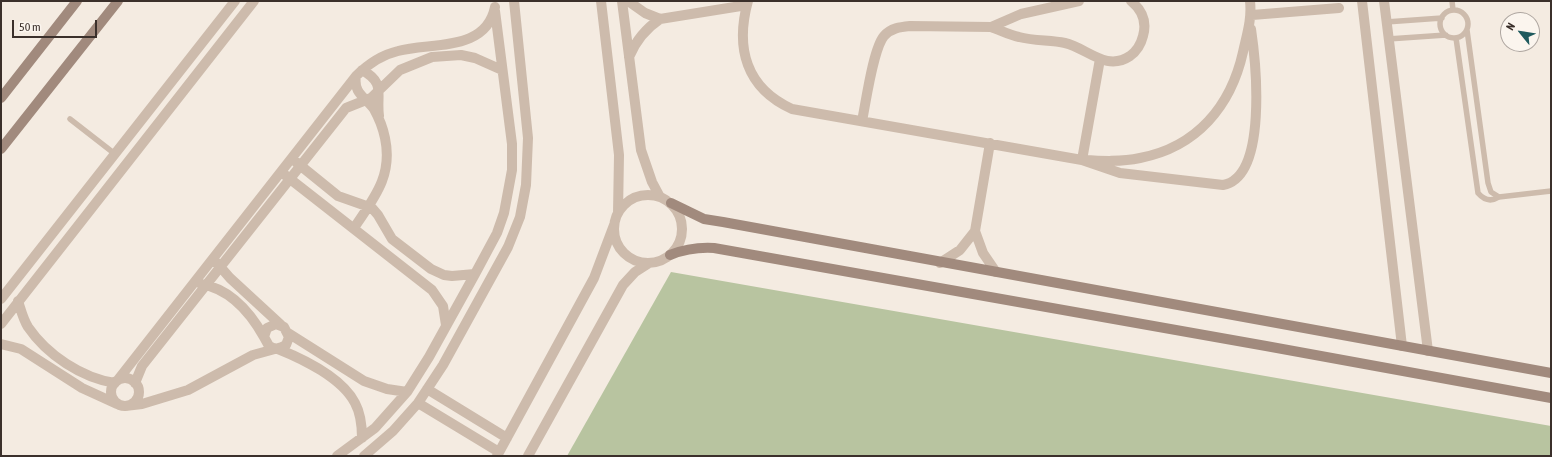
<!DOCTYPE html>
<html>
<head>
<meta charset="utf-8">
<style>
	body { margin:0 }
	#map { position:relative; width:1552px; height:457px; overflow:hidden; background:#f4ebe1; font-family:"Asap Condensed",sans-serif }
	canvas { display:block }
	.frame { position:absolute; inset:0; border:2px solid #3b302b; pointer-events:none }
	.north { position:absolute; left:1500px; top:12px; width:40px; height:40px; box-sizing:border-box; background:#fbf5ee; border:1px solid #aea6a0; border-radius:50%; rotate:300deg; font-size:11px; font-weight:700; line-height:16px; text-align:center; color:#3b302b }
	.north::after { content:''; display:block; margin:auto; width:14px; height:18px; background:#1f5a5e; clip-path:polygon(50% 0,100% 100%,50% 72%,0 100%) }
	.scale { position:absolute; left:12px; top:20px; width:85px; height:18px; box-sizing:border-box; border:2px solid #3b302b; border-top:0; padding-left:5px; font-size:12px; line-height:14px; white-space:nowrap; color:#3b302b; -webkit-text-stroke:3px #fbf5ee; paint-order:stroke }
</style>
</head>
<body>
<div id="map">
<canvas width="1552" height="457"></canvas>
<div class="frame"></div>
<div class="north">N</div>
<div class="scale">50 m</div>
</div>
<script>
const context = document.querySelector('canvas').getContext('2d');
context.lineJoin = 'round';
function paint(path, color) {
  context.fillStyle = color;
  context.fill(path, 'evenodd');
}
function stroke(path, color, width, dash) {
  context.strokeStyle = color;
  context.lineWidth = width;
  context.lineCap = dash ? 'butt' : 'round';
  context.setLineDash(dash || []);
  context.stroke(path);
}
const green = new Path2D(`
	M671,272L1551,426V456H567Z`);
const lane = new Path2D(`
	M1452,1L1453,10
	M1440 24a14 14 0 1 1 28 0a14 14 0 1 1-28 0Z
	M1386,22L1442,18
	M1467,30L1488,183L1491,192L1499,197
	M1456,38L1478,193C1484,200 1491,202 1499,197L1551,191
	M1388,39L1446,35
	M70,119L115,154`);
const street = new Path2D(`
	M601,1L619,155L618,213
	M622,1L641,150L652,182L660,197
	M628,1L645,13L660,19
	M748,1C735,48 746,88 792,109L1082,160C1102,161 1121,162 1140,158C1197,147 1231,106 1243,52C1247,34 1252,19 1250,1
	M1079,1L1021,14L991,27C1000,30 1009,35 1019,37C1034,41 1050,40 1065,43C1087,48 1106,72 1130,56C1137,51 1141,44 1143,36C1147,22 1142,10 1131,1
	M1362,1L1402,346
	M1384,1L1428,351
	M1252,15L1339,8
	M629,57C636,40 645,29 660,19L747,5
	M1100,59L1082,160L1120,173L1223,185C1268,177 1256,63 1251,29
	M362,70C386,83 376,94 379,116
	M862,121C866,102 873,49 884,36C891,28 900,27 910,26L991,27
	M296,162L338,196L372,208L378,215L392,239L431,269L444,275L452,276L475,274
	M285,175L432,290L443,306L446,325
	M614 229a34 34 0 1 1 68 0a34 34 0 1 1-68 0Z
	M354,228C374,198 393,176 385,138C383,128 379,118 374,109C365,97 353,93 356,76
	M975,231L983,253L996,272
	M216,262L230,278L281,325
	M940,263L960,250L975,231L990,143
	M201,284C231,289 250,312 264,337
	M1,299L235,1
	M18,301C21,310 23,319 28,327C47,355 82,378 115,383
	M1,324L254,1
	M288,333L364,381L387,389L407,392
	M1,344L21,349L82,388L117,404
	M278,349C303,359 342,378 355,403C361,414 362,426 362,438
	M111 392a14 14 0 1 1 28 0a14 14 0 1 1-28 0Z
	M117,381L356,76C368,64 381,55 398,51C432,42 486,52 495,7
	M135,383L142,366L346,108L371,98L400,70L432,57L461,55L475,58L502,70
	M427,389L507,438
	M418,403L499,452
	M125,406L142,404L188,390L253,355L282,347L286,345L289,337L284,327L276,324L267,328L264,337L269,346L275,349
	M337,456L375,428L407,392L429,357L475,274L497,233L504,213L512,170V144L495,11
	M364,456L393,431L418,403L443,365L508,247L520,217L526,185L528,138L514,1
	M497,456L594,278L614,225
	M528,456L623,285L635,272L649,263`);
const secondary = new Path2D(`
	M1,98L77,1
	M1,149L118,1
	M671,203L704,219L723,222L1551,373
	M670,255C685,249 697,247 714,248L1266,346L1551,398`);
paint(green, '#b8c4a0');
stroke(lane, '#cdbbac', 5.5);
stroke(street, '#cdbbac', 10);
stroke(secondary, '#a18a7d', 10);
</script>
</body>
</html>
